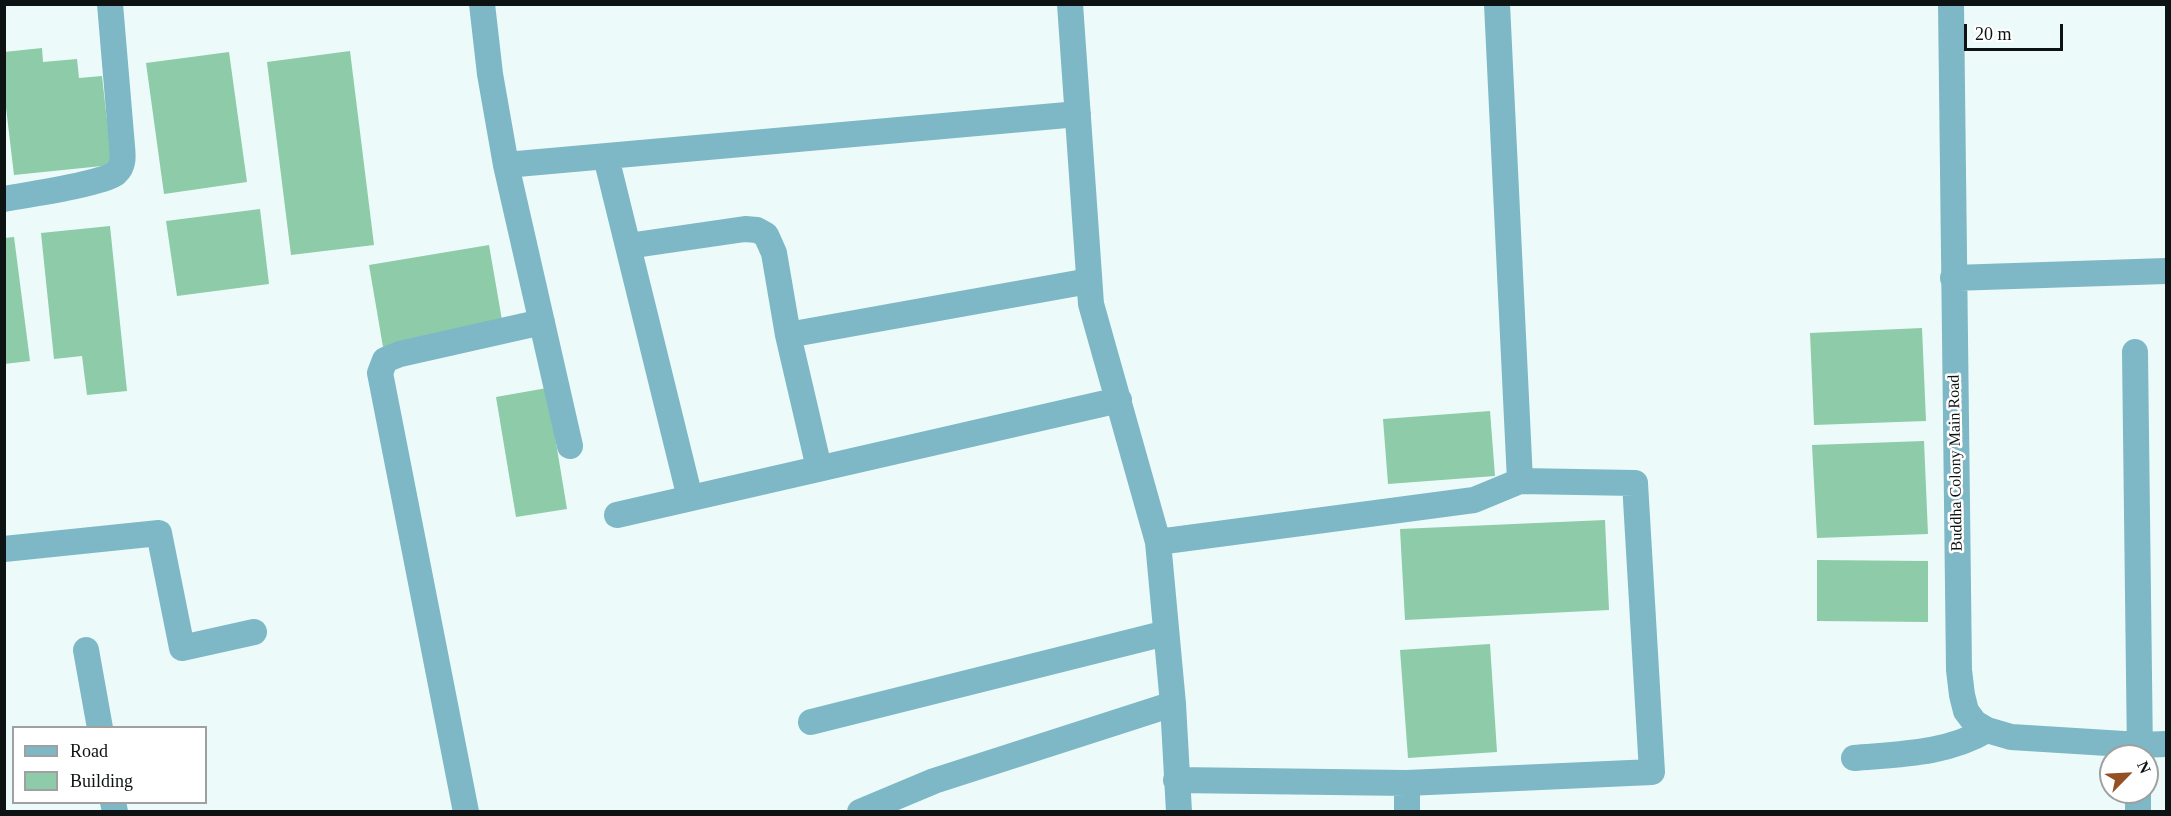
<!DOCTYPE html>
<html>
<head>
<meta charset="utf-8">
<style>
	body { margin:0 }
	#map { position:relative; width:2171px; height:816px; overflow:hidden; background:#ecfbf9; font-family:Georgia,serif }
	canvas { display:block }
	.frame { position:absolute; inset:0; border:6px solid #0d1312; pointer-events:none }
	.legend { position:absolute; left:12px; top:726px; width:195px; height:78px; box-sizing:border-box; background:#fff; border:2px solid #9ea1a0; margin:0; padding:8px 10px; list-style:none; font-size:18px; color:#0d1312 }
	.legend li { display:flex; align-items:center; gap:12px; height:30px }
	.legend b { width:30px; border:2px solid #9ea1a0 }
	.north { position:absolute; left:2099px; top:744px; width:60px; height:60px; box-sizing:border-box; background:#fff; border:2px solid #9ea1a0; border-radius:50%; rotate:66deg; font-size:16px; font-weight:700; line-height:24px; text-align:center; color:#0d1312 }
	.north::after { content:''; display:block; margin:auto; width:21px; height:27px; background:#945023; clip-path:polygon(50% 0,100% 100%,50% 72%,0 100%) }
	.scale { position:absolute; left:1964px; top:24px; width:99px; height:27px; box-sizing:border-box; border:3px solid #0d1312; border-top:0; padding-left:8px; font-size:18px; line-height:21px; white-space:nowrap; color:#0d1312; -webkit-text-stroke:4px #fff; paint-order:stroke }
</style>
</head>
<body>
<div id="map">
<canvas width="2171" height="816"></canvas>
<div class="frame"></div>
<ul class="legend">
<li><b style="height:8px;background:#7eb8c6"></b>Road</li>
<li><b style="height:16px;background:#8dcba9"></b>Building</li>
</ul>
<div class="north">N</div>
<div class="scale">20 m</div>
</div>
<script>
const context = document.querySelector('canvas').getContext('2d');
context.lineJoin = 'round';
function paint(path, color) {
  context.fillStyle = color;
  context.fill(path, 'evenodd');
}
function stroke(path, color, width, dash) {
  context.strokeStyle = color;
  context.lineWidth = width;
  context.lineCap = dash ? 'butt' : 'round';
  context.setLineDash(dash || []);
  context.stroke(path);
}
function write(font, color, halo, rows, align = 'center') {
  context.font = font + ' Georgia,serif';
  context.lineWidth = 5;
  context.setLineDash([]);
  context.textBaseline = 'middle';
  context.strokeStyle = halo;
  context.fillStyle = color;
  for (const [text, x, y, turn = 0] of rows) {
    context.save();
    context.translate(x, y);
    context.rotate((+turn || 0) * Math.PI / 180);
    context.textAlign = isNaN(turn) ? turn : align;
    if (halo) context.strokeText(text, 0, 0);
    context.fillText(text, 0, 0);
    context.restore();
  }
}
const building = new Path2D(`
	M42,48L43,62L77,59L79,78L102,76L112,165L14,175L4,91V52Z
	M350,51L374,245L291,255L267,62Z
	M229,52L247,182L164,194L146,63Z
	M260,209L269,284L177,296L166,221Z
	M110,226L127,391L87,395L82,356L54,359L41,233Z
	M14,237L30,361L4,364V238Z
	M489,245L503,326L383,347L369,265Z
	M1922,328L1926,421L1814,425L1810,333Z
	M547,388L567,509L516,517L496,397Z
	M1490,411L1495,476L1388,484L1383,419Z
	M1924,441L1928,534L1817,538L1812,445Z
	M1605,520L1609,610L1405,620L1400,529Z
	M1817,560L1928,561V622L1817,621Z
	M1490,644L1497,752L1408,758L1400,650Z`);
const street = new Path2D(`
	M482,4L490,74L506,165L570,446
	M1070,4L1091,304L1158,542L1173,704L1179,812
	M1951,4L1959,670L1962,695L1966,711L1975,723L1987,730L2011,737L2140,745L2166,744
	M606,157L690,498
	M506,165L1078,114
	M4,199C26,195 102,184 116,173C124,166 123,156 122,146L110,4
	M628,246L745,229L757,230L766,235L774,253L788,335L819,468
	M1953,278L2166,271
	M788,335L1089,281
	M2135,352L2140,756
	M617,515L1119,400
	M1158,542L1474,500L1520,481
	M4,549L159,533L182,648L254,632
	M86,650L100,728
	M811,722L1166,633
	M1854,758C1900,754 1946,754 1987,730
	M1176,780L1407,783L1652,772L1635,483L1520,481L1497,4
	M1407,783V812
	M113,802L115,812
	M466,812L380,373L385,360L400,354L542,322
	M860,812L934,781L1173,704
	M2138,812V792`);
const streetNames = [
	["Buddha Colony Main Road",1956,463,-91]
];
paint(building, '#8dcba9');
stroke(street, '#7eb8c6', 26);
write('16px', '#0d1312', '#fff', streetNames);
</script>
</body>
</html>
